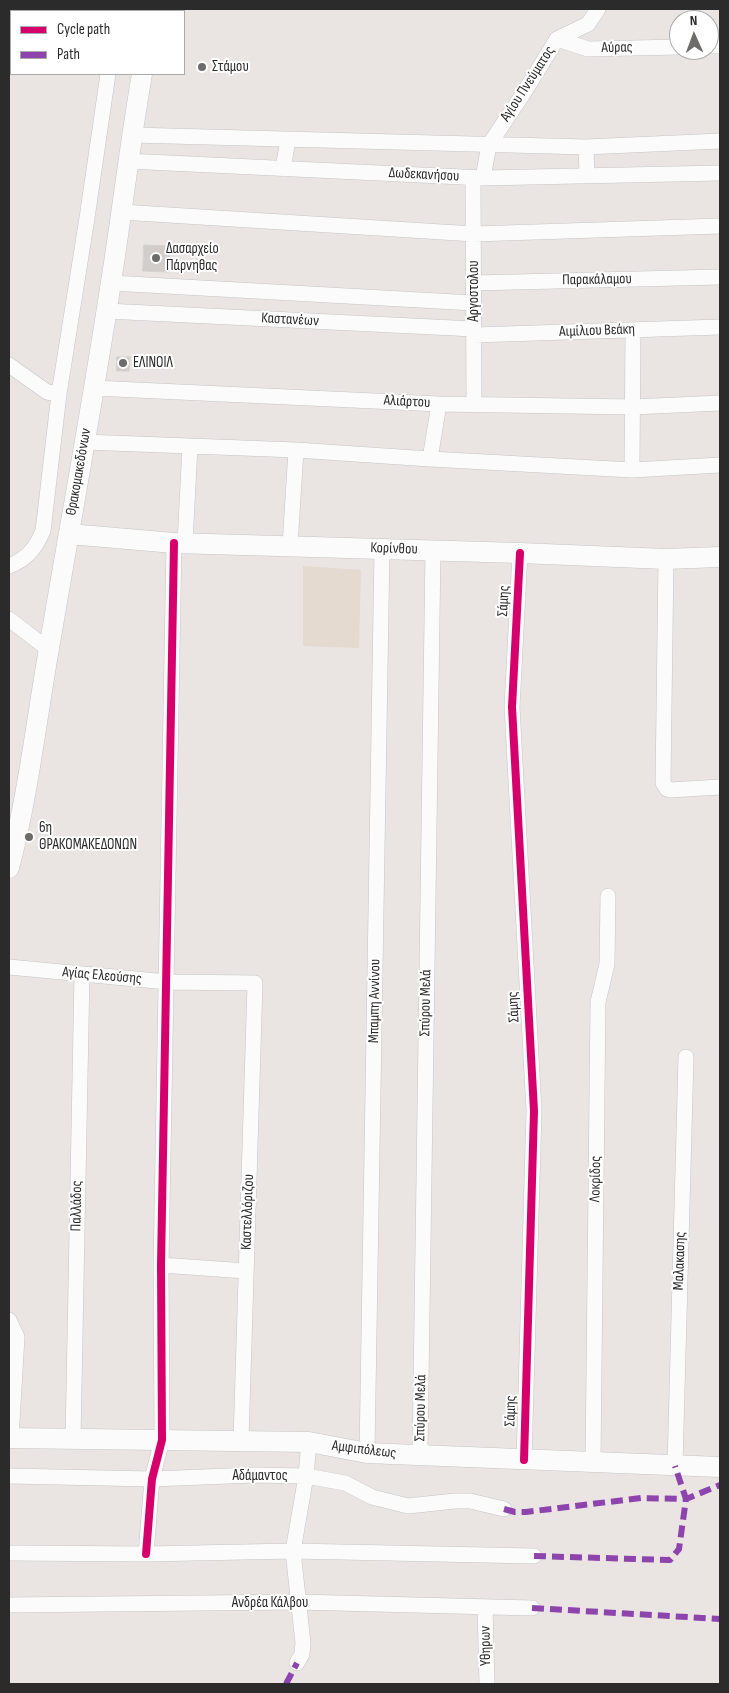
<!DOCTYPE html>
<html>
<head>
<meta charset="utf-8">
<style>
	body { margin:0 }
	#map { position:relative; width:729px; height:1693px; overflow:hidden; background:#eae5e2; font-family:"Sofia Sans Condensed",sans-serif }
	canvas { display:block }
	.frame { position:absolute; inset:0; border:10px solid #2b2b2b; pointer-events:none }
	.legend { position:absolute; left:10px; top:10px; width:175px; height:65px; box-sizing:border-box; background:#fff; border:1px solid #aaa; margin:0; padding:6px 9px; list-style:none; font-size:15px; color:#2b2b2b }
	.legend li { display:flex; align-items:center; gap:10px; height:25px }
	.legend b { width:25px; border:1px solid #aaa }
	.north { position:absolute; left:669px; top:10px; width:50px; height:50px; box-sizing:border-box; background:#fff; border:1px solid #aaa; border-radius:50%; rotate:358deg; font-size:14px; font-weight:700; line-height:20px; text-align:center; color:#2b2b2b }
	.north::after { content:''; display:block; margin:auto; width:18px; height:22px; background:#6e6c6b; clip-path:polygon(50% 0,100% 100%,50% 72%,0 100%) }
</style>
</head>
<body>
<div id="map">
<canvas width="729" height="1693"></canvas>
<div class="frame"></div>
<ul class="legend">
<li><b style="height:6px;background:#d6006c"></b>Cycle path</li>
<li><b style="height:6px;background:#8e44ad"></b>Path</li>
</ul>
<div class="north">N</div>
</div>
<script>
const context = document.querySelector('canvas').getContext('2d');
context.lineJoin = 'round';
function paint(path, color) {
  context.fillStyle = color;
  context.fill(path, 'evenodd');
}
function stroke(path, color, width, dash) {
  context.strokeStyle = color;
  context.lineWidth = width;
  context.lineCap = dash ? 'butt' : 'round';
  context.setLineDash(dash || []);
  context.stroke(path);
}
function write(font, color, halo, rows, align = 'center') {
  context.font = font + ' "Sofia Sans Condensed",sans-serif';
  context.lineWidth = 4;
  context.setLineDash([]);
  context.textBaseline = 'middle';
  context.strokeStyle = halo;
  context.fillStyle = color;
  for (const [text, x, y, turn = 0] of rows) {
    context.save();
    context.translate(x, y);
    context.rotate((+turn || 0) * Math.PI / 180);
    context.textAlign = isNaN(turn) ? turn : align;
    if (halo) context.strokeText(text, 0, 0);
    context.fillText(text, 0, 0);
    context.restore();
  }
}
const education = new Path2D(`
	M303,566L361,570L359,648L303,646Z`);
const building = new Path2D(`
	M144,245L170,246L169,272L143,271Z
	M117,357H130L129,371H117Z`);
const street = new Path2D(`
	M106,9V11
	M61,11V9
	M557,39L588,49L679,47
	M709,46H720
	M9,51L11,50
	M132,135L586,147L720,141
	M586,147L587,176
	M127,161L483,178L720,173
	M283,169L288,140
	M473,178L474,404
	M483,178L489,145L523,94L557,39L588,24L598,9
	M121,212L474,234L720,226
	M111,283L474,303
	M474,283L720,277
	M106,311L474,329
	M474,335L720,327
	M9,365L47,392L59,394
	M93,388L439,404L633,407L720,403
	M84,442L296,450L430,459L632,470L720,465
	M430,459L439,404
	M632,470L633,330
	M185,543L190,446
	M290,546L296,450
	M520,553L512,707L534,1111L524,1460
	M666,559L663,783L667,789L670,790L720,787
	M9,566C27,559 35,549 43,531L59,394L87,218L108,74
	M9,619L48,649
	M9,967L167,982L255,983L241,1441
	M161,1265L246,1271
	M9,1320L17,1337L11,1438
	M73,1439L82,974
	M367,1453L382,549
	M420,1455L433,550
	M593,1462L598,1002L607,964L608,896
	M675,1466L686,1057
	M9,1476L152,1479L254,1475L306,1476L345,1483L372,1497L408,1506L455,1501H470L504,1509
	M9,1553L146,1554L293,1551L534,1556
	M146,1554L152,1479L162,1440L161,1265L174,543
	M9,1605L298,1602L532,1608
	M485,1607L487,1684
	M297,1663L302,1654L303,1643L293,1551L306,1476L309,1442`);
const secondary = new Path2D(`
	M152,11L153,9
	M69,534L174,543L520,553L666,559L720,557
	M9,868C29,792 37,714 51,637C71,519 93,401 111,282C122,213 130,143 142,74
	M9,1438L309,1442L367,1453L720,1467`);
const quiet = new Path2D(`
	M504,1509L515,1512H526L641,1498L686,1499L720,1485
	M534,1556L670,1560L679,1549L686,1499L675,1466
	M532,1608L720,1619
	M286,1684L297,1663`);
const cycleway = new Path2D(`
	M520,553L512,707L534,1111L524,1460
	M146,1554L152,1479L162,1440L161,1265L174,543`);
const markers = [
	[202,67,5,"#6e6c6b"],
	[156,258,5,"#6e6c6b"],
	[123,363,5,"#6e6c6b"],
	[29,837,5,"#6e6c6b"]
];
const streetNames = [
	["Αύρας",617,48,-1],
	["Αγίου Πνεύματος",528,84,-57],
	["Δωδεκανήσου",424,175,3],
	["Παρακάλαμου",597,280,-1],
	["Αργοστολου",474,291,-90],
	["Καστανέων",290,320,3],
	["Αιμίλιου Βεάκη",597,331,-2],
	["Αλιάρτου",407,402,3],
	["Θρακομακεδόνων",79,472,-80],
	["Κορίνθου",394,549,2],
	["Σάμης",504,601,-87],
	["Αγίας Ελεούσης",102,976,5],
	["Μπαμπη Αννίνου",375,1001,-89],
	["Σπύρου Μελά",426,1003,-89],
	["Σάμης",514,1007,-93],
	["Λοκρίδος",596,1179,-89],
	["Παλλάδος",77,1206,-89],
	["Καστελλόριζου",248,1212,-88],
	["Μαλακασης",680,1261,-88],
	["Σπύρου Μελά",421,1408,-89],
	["Σάμης",511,1411,-88],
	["Αμφιπόλεως",364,1450,7],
	["Αδάμαντος",260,1476],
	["Ανδρέα Κάλβου",270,1603],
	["Υθηρων",486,1646,-91]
];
const poiNames = [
	["Στάμου",212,67],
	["Δασαρχείο",166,249],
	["Πάρνηθας",166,266],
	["ΕΛΙΝΟΙΛ",133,363],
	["6η",39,828],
	["ΘΡΑΚΟΜΑΚΕΔΟΝΩΝ",39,845]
];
paint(education, '#e4dad0');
paint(building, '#d1cdcb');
stroke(building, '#d5d1ce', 1);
stroke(street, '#c5c4c4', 16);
stroke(secondary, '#c5c4c4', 21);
stroke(street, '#fcfbfb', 15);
stroke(secondary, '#fcfbfb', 20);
stroke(quiet, '#8e44ad', 6, [12, 6]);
stroke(cycleway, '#d6006c', 8);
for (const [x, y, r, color] of markers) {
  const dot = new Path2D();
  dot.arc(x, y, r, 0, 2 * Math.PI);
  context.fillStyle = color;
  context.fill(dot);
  stroke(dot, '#fff', 2);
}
write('15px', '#2b2b2b', '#fff', streetNames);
write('15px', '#2b2b2b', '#fff', poiNames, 'left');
</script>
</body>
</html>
